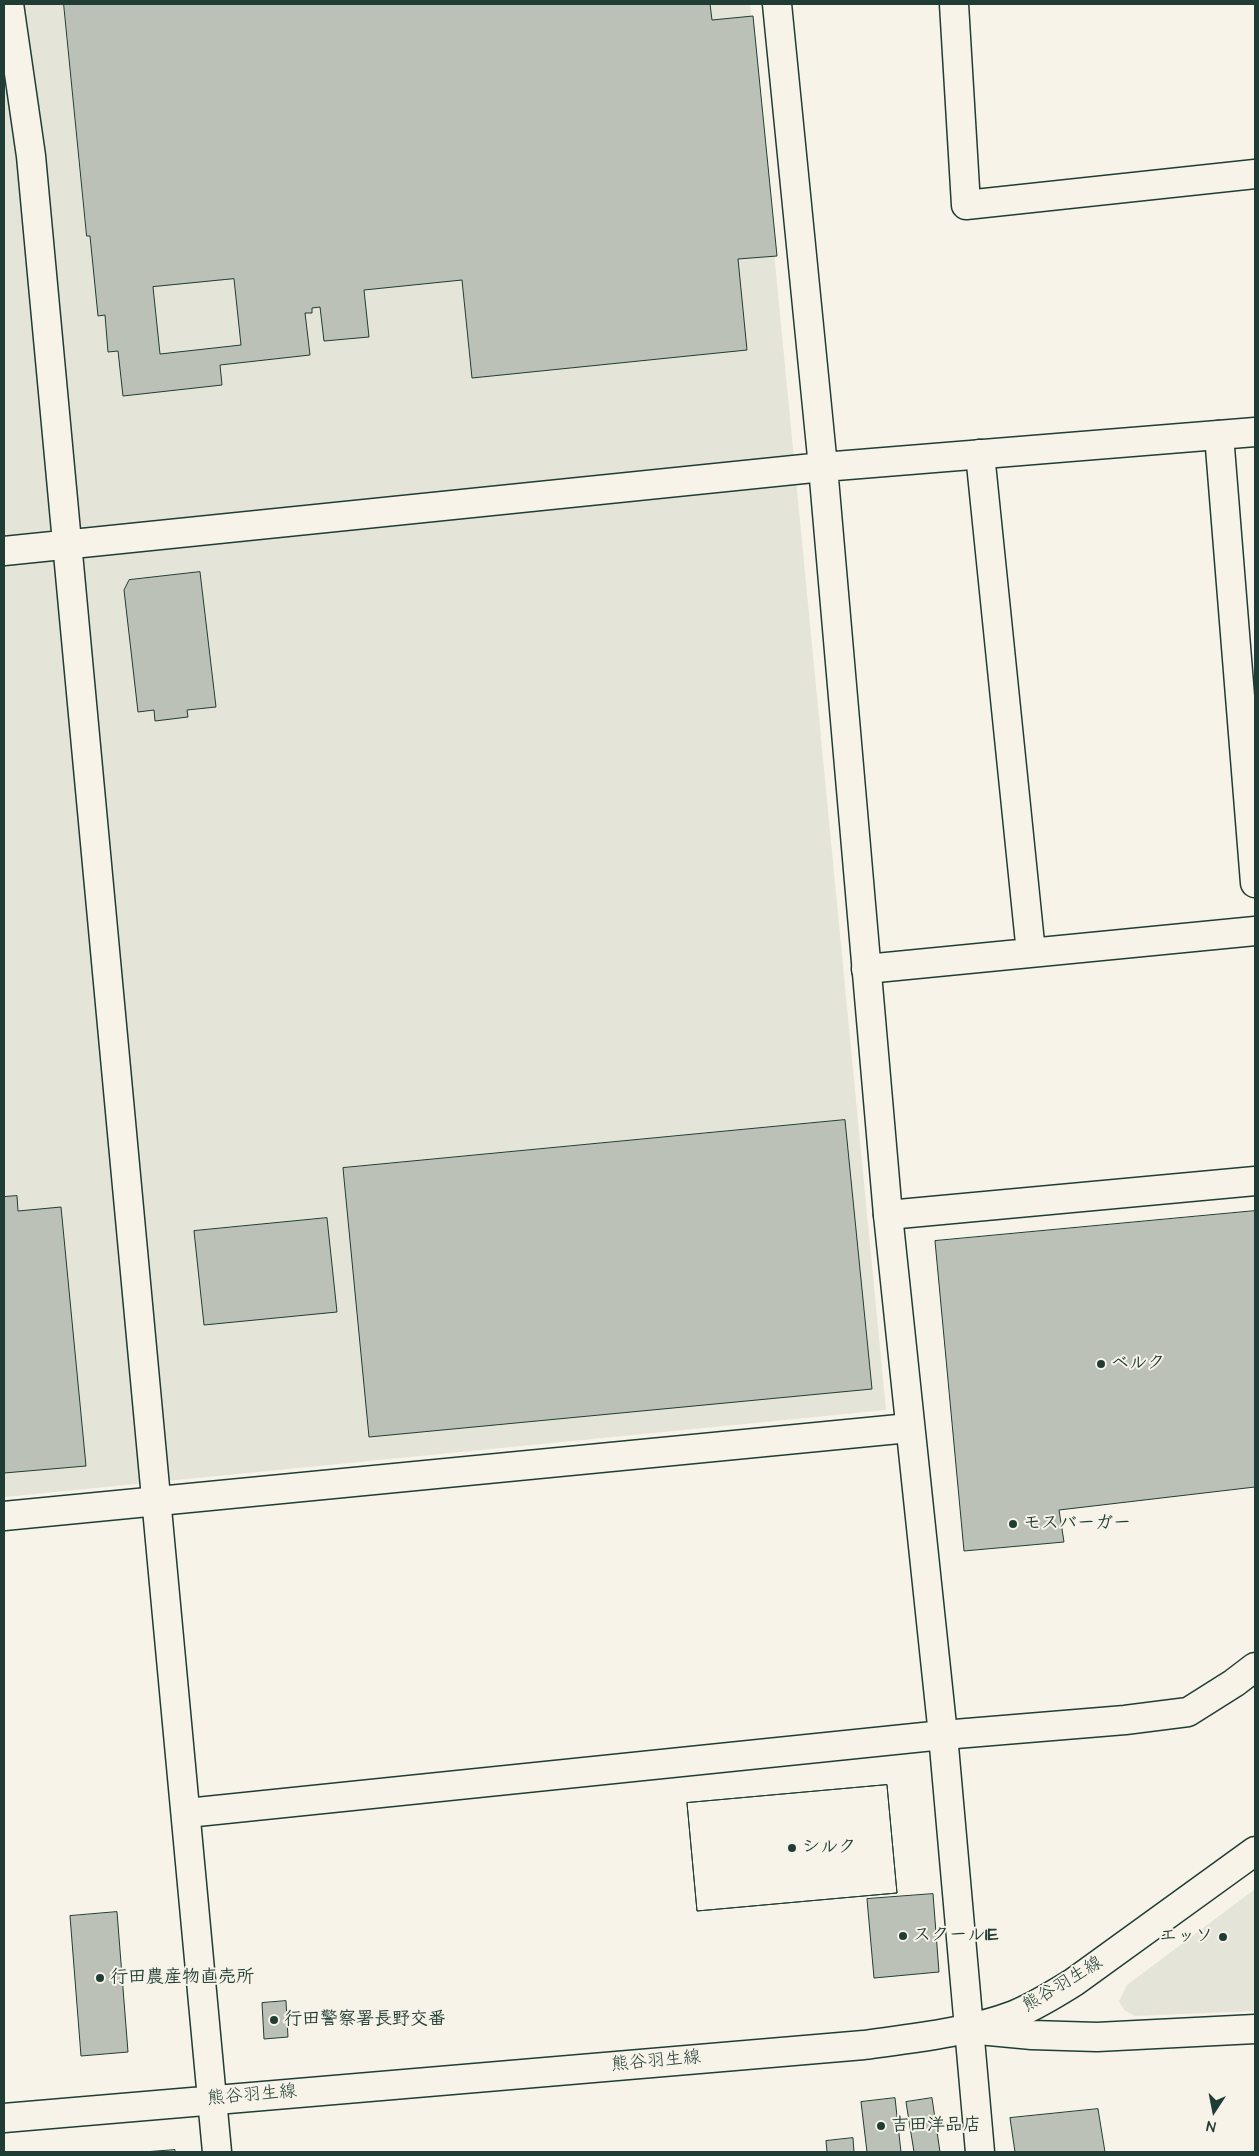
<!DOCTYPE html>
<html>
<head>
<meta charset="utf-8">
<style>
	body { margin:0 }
	#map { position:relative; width:1259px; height:2156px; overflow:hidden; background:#f7f3e8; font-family:"Architects Daughter",sans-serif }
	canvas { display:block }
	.frame { position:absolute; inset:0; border:5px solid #1f3d34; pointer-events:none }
	.north { position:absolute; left:1189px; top:2086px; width:50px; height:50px; -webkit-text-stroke:4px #f7f3e8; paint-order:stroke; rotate:191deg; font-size:14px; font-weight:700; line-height:20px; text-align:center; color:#1f3d34 }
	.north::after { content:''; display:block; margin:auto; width:18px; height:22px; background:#1f3d34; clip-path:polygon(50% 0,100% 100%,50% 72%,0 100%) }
</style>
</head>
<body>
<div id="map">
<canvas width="1259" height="2156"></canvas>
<div class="frame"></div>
<div class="north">N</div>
</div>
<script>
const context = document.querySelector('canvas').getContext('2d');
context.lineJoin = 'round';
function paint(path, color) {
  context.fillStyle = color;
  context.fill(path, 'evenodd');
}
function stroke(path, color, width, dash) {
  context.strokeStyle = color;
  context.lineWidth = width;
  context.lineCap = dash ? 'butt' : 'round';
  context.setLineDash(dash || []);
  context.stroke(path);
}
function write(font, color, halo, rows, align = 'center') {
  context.font = font + ' "Architects Daughter","Klee One",sans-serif';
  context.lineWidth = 4;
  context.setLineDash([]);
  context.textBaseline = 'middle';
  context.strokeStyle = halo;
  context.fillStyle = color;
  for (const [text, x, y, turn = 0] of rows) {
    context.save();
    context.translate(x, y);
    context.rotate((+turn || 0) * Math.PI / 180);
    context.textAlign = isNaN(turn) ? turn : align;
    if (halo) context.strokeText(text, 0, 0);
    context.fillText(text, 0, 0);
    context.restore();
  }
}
const built = new Path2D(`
	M4,4H750L886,1410L4,1497Z
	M1255,1889V2011L1135,2016L1124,2010L1119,2001L1127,1985Z`);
const building = new Path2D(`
	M64,4H710L712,20L753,16L777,256L738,259L747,350L472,378L462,280L364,290L369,337L324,341L320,307L312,308V313H305L310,355L220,365L222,385L123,396L118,351L108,352L105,315L98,316L90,236H87ZM234,279L241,345L160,354L153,287Z
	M200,572L216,707L187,710L188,717L155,721L154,710L138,712L124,590L129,580Z
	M845,1120L872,1389L369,1437L343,1168Z
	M17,1196L18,1211L61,1207L86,1466L4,1473V1197Z
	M1255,1211V1487L1059,1510L1064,1542L964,1551L935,1241Z
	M327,1218L337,1312L204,1325L194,1231Z
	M887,1785L897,1893L697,1911L687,1803Z
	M887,1785L897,1893L697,1911L687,1803Z
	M933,1894L939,1972L874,1978L867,1899Z
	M117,1912L128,2052L81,2056L70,1916Z
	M286,2001L288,2037L264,2039L262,2003Z
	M895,2098L901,2152H867L861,2102Z
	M932,2098L940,2152H914L906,2102Z
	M1098,2109L1105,2152H1015L1010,2118Z
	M853,2138L854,2152H827L826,2141Z
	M175,2150V2152H144Z`);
const street = new Path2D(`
	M954,4L966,205L1255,174
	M1219,435L1255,883
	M980,454L1031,953
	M866,969L1255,931
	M888,1215L1255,1181
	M4,1516L909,1428
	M187,1813L943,1735L1125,1720L1188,1712L1234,1683L1255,1667
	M968,2029L1032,2035L1097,2037L1255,2029
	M212,2099L217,2152`);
const secondary = new Path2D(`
	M9,4L31,156L212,2099
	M777,4L823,467L888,1215L943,1735L980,2152
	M4,551L823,467L1255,432
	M4,2118L864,2045C915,2038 966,2033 1014,2015C1035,2006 1055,1994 1074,1982L1255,1851`);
const markers = [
	[1101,1364,5,"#1f3d34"],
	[1013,1524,5,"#1f3d34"],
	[792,1848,5,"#1f3d34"],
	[903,1936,5,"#1f3d34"],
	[1223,1937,5,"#1f3d34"],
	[100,1978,5,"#1f3d34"],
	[274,2020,5,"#1f3d34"],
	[881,2126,5,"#1f3d34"]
];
const poiNames = [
	["ベルク",1111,1364],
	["モスバーガー",1023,1524],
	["シルク",802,1848],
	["スクールIE",913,1936],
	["エッソ",1213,1937,"right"],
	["行田農産物直売所",110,1978],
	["行田警察署長野交番",284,2020],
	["吉田洋品店",891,2126]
];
const streetNames = [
	["熊谷羽生線",1063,1985,-31],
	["熊谷羽生線",656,2062,-5],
	["熊谷羽生線",252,2096,-5]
];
paint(built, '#e5e4d9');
paint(building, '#bbc1b6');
stroke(building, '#1f3d34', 1);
stroke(street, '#1f3d34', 31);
stroke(secondary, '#1f3d34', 31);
stroke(street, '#f7f3e8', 28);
stroke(secondary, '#f7f3e8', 28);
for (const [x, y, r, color] of markers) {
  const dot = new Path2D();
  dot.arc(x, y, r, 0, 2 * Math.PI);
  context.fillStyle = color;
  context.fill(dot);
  stroke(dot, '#f7f3e8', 2);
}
write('bold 18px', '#1f3d34', '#f7f3e8', poiNames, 'left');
write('18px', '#1f3d34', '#f7f3e8', streetNames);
</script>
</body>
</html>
